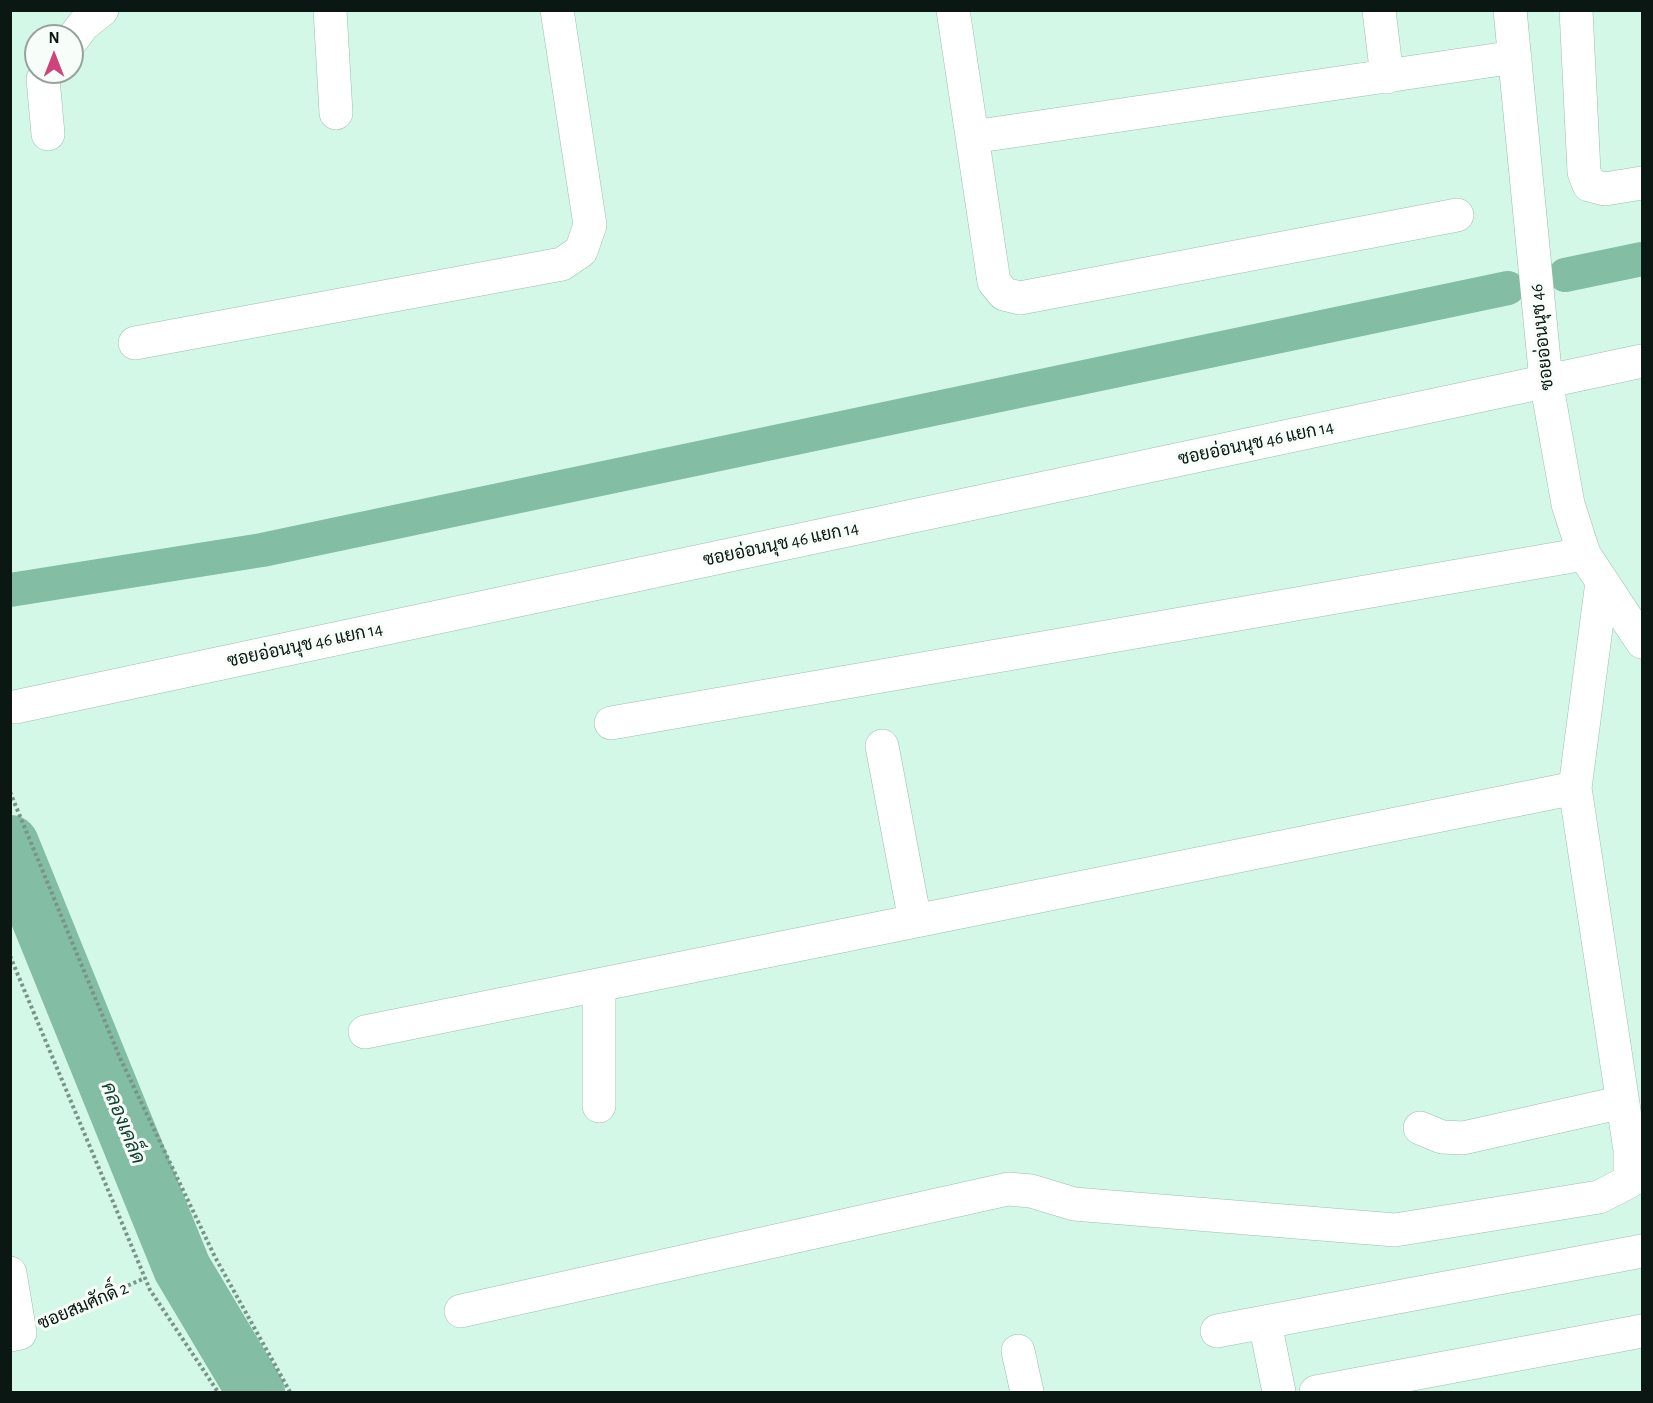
<!DOCTYPE html>
<html>
<head>
<meta charset="utf-8">
<style>
	body { margin:0 }
	#map { position:relative; width:1653px; height:1403px; overflow:hidden; background:#d4f8e8; font-family:"Alegreya Sans",sans-serif }
	canvas { display:block }
	.frame { position:absolute; inset:0; border:12px solid #0a1712; pointer-events:none }
	.north { position:absolute; left:24px; top:24px; width:60px; height:60px; box-sizing:border-box; background:#f7fefa; border:2px solid #98a29d; border-radius:50%; rotate:0deg; font-size:16px; font-weight:700; line-height:24px; text-align:center; color:#0a1712 }
	.north::after { content:''; display:block; margin:auto; width:21px; height:27px; background:#ce4379; clip-path:polygon(50% 0,100% 100%,50% 72%,0 100%) }
</style>
</head>
<body>
<div id="map">
<canvas width="1653" height="1403"></canvas>
<div class="frame"></div>
<div class="north">N</div>
</div>
<script>
const context = document.querySelector('canvas').getContext('2d');
context.lineJoin = 'round';
function stroke(path, color, width, dash) {
  context.strokeStyle = color;
  context.lineWidth = width;
  context.lineCap = dash ? 'butt' : 'round';
  context.setLineDash(dash || []);
  context.stroke(path);
}
function write(font, color, halo, rows, align = 'center') {
  context.font = font + ' "Alegreya Sans",Sarabun,sans-serif';
  context.lineWidth = 6;
  context.setLineDash([]);
  context.textBaseline = 'middle';
  context.strokeStyle = halo;
  context.fillStyle = color;
  for (const [text, x, y, turn = 0] of rows) {
    context.save();
    context.translate(x, y);
    context.rotate((+turn || 0) * Math.PI / 180);
    context.textAlign = isNaN(turn) ? turn : align;
    if (halo) context.strokeText(text, 0, 0);
    context.fillText(text, 0, 0);
    context.restore();
  }
}
const canal = new Path2D(`
	M1565,275L1642,259
	M10,590L262,550L1508,288`);
const river = new Path2D(`
	M10,844L182,1268L256,1392`);
const path = new Path2D(`
	M10,792L120,1058L215,1257L290,1392
	M10,956L150,1290L218,1392
	M51,1319L145,1278`);
const minor = new Path2D(`
	M330,10L336,113
	M953,10L994,282L1004,294L1020,298L1457,215
	M1379,10L1387,77
	M1510,10L1546,381L1568,504L1584,554L1642,642
	M1576,10L1584,172L1589,185L1605,189L1642,183
	M72,40L83,25L102,10
	M48,72L43,79L48,134
	M972,137L1515,57
	M135,343L562,264L581,251L590,225L557,10
	M15,707L1642,361
	M611,723L1584,554
	M882,746L915,921
	M599,985V1106
	M365,1032L1575,788
	M1420,1128L1442,1137L1463,1138L1623,1102
	M10,1273L20,1333L10,1335
	M461,1311L1008,1189L1031,1191L1074,1204L1395,1230L1599,1197L1630,1181V1150L1575,788L1602,582
	M1265,1323L1279,1392
	M1217,1331L1642,1251
	M1018,1351L1027,1392
	M1316,1392L1642,1331`);
const streetNames = [
	["ซอยอ่อนนุช 46",1542,337,-96],
	["ซอยอ่อนนุช 46 แยก 14",1256,443,-12],
	["ซอยอ่อนนุช 46 แยก 14",781,544,-12],
	["ซอยอ่อนนุช 46 แยก 14",305,645,-12],
	["ซอยสมศักดิ์ 2",83,1306,-23]
];
const waterNames = [
	["คลองเคล็ด",123,1123,68]
];
stroke(canal, '#82bda4', 34);
stroke(river, '#82bda4', 58);
stroke(minor, '#9bbeae', 34);
stroke(path, '#799388', 4, [3, 3]);
stroke(minor, '#fff', 33);
write('18px', '#0a1712', '#f7fefa', streetNames);
write('italic 20px', '#124332', '#f7fefa', waterNames);
</script>
</body>
</html>
